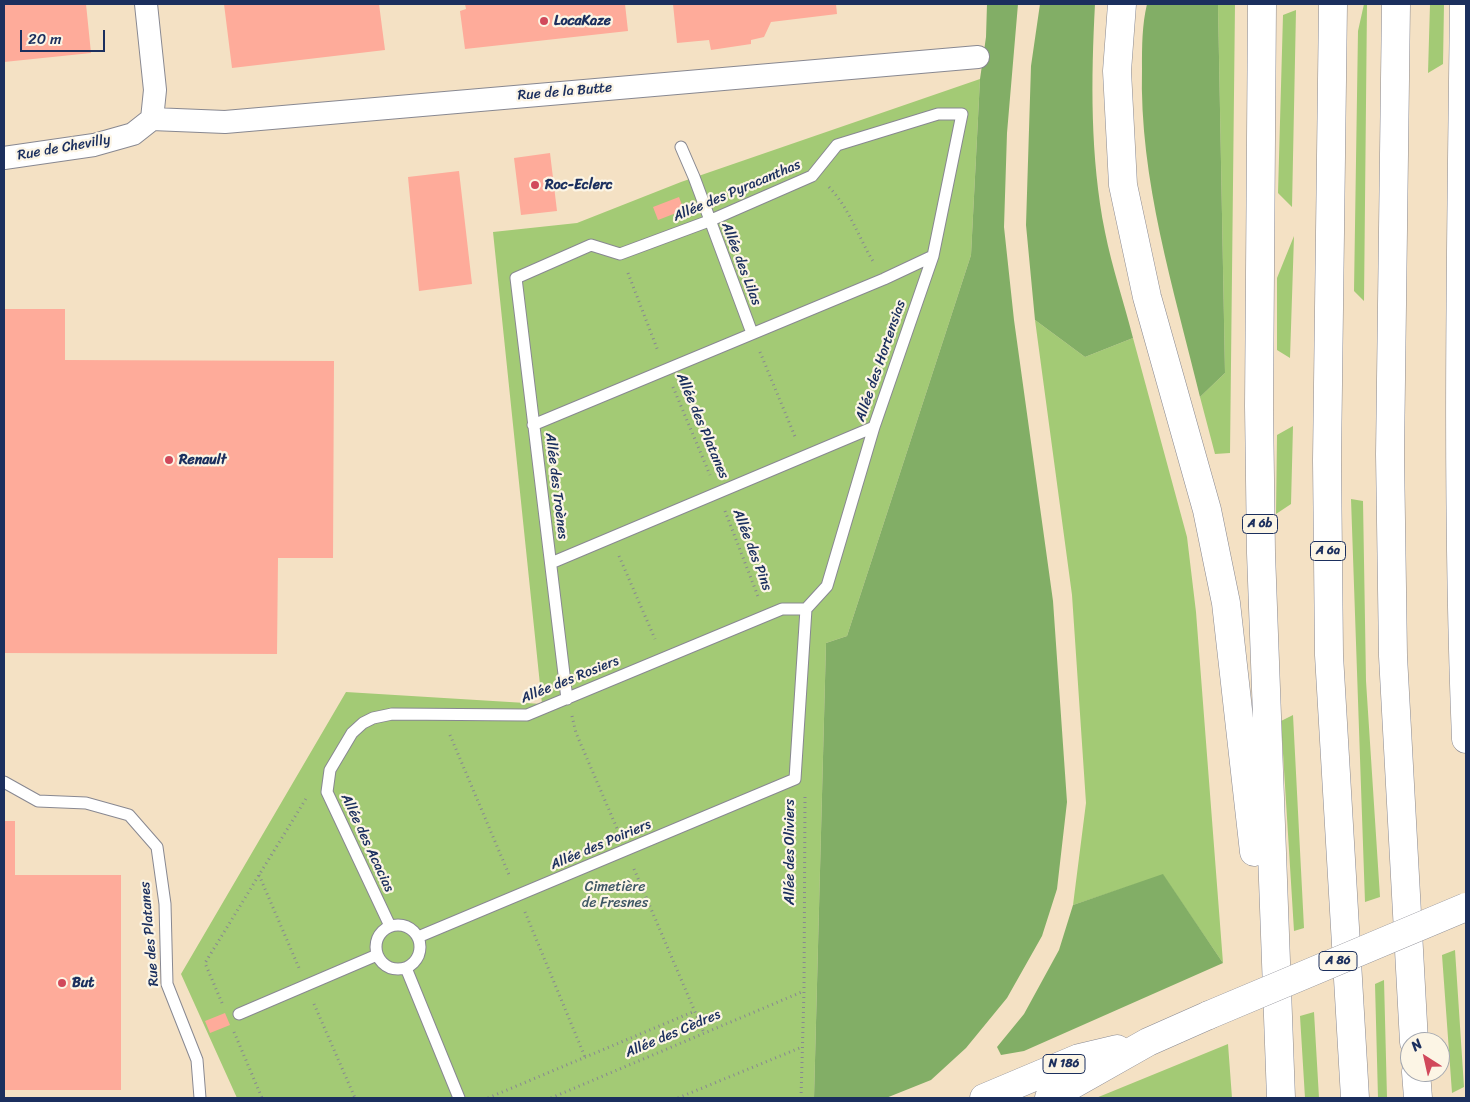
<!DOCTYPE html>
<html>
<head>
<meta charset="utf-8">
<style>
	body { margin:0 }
	#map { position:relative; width:1470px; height:1102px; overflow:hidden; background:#f4e1c4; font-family:Sriracha,sans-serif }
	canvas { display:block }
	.frame { position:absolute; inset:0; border:5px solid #1b2f5e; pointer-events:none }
	.north { position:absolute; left:1400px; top:1032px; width:50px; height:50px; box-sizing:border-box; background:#fcf5e5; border:1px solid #a2a6af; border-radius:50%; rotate:325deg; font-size:14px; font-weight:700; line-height:20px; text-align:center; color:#1b2f5e }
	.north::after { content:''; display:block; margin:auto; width:18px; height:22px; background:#d1495b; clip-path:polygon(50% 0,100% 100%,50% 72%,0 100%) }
	.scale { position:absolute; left:20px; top:30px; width:85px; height:22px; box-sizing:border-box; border:2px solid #1b2f5e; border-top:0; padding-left:6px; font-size:15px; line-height:18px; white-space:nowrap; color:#1b2f5e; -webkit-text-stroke:4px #fcf5e5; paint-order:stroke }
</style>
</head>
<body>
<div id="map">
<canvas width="1470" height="1102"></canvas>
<div class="frame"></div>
<div class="north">N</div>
<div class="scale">20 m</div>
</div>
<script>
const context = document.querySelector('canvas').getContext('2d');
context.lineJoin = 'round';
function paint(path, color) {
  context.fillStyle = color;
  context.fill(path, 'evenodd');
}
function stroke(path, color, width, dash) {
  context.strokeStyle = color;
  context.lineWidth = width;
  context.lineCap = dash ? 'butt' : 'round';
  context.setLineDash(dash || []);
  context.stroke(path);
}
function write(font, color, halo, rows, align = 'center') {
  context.font = font + ' Sriracha,sans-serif';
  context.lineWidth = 4.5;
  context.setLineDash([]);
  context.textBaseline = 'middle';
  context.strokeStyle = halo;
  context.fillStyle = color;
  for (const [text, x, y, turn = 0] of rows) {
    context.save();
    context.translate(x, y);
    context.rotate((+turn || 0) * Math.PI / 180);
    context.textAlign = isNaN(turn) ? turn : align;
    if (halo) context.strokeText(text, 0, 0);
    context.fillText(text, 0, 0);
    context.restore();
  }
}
const green = new Path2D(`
	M1218,4H1235L1230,453L1215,454L1200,397L1225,373Z
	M1364,4H1367L1364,301L1354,291L1358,31Z
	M1430,4H1444L1443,64L1428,73Z
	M1296,10L1292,207L1278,193L1283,15Z
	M980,79L971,255L847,636L826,643L814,1098H237L181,974L346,692L542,704L493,232L577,223L681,182Z
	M1294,236L1290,358L1277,350V278Z
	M1035,320L1085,357L1133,338L1187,537L1196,612L1223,963L1163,875L1073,905L1086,803L1072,595Z
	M1293,426L1291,504L1276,514L1277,435Z
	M1351,499L1363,501L1366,681L1380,897L1365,902Z
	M1293,715L1304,928L1294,931L1281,721Z
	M1455,950L1464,1087L1452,1093L1442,955Z
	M1384,980L1387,1098H1378L1375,984Z
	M1314,1012L1319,1098H1305L1300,1016Z
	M1228,1044L1232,1098H1096Z`);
const forest = new Path2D(`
	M987,4H1018L1007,133L1004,227L1014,320L1053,601L1067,802L1057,889L1042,936L1007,998L966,1048L931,1080L886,1098H814L826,643L847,636L971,255L980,79L986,37Z
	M1040,4H1095C1091,79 1090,157 1105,232C1112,267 1124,303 1133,338L1085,357L1035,320L1026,225L1031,66Z
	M1147,4H1218L1225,373L1200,397C1174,289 1139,180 1142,68C1142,46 1142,25 1147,4Z
	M1163,874L1223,963L1024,1051L1001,1055L997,1047L1024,1014L1059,950L1073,905Z`);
const building = new Path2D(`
	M4,4H86L91,53L4,62Z
	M224,4H379L385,50L232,68Z
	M465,4H625L628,31L465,49L460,11L466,9Z
	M673,4H836L837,14L771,22L764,37L751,40V44L711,50L709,40L677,43Z
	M550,153L557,211L521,215L514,158Z
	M459,171L472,284L419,291L408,177Z
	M679,197L684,210L658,220L653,207Z
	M4,309H65V360L334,361L333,558H278L277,654L4,653Z
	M4,821H15V875H121V1090H4Z
	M225,1013L230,1025L210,1033L205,1021Z`);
const path = new Path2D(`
	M829,187C850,209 858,237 874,263
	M628,273L658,351
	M760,352L796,439
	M673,387L710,475
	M725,511L759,599
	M619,556L655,639
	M572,716L576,733L619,833
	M450,735L510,877
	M634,869L704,1033
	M259,875L299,968
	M525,912L585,1057
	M222,1003L205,963L307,797
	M314,1004L355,1098
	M234,1032L262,1098
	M488,1098L695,1011
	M551,1098L804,991
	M678,1098L802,1047
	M801,1098L804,991L805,796`);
const lane = new Path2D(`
	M681,147L694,177L752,333
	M533,425L884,279L933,256
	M551,563L874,427
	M567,699L516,278L591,245L620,254L709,221L812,176L837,145L938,114H962L933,256L874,427L827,586L806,609
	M4,782L38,801L86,803L129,815L157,847L165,904L167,984L197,1060L200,1098
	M376 947a22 22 0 1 1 44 0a22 22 0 1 1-44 0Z
	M390,926L327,792L330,770L352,733L363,723L373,718L392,714L527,715L782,609H806
	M418,937L795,779L806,609
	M406,968L459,1098
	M239,1014L377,955`);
const street = new Path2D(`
	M152,119L225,122L978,57
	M4,158L94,145L133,134L152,119L155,90L146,4`);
const highway = new Path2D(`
	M1122,4L1117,71L1123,185L1147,297L1207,510L1226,603L1254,852
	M1262,4L1259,406L1261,553L1281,1098
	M1333,4L1327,460L1329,655L1355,1098
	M1396,4L1390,454L1393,656L1414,1042
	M1464,4C1461,249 1456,494 1466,739
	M1416,1072L1418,1098
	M984,1098L1079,1058L1117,1049
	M1049,1098L1148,1042L1209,1015`);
const highwayBridge = new Path2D(`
	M1209,1015L1466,907`);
const markers = [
	[544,21,5,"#d1495b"],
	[535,185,5,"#d1495b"],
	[169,460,5,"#d1495b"],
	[62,983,5,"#d1495b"]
];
const shields = [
	[1260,524,35],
	[1328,551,35],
	[1338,961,38],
	[1064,1064,42]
];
const shieldNames = [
	["A 6b",1260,524],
	["A 6a",1328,551],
	["A 86",1338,961],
	["N 186",1064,1064]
];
const poiNames = [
	["LocaKaze",554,21],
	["Roc-Eclerc",545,185],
	["Renault",179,460],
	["But",72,983]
];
const streetNames = [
	["Rue de la Butte",565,92,-5],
	["Rue de Chevilly",64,148,-10],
	["Allée des Pyracanthas",737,191,-23],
	["Allée des Lilas",741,264,69],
	["Allée des Hortensias",881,361,-71],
	["Allée des Platanes",702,426,67],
	["Allée des Troènes",556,486,83],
	["Allée des Pins",752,550,69],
	["Allée des Rosiers",570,680,-22],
	["Allée des Acacias",367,843,65],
	["Allée des Poiriers",601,845,-23],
	["Allée des Oliviers",790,852,-90],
	["Rue des Platanes",150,934,-95],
	["Allée des Cèdres",673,1034,-23]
];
const parkNames = [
	["Cimetière",615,887],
	["de Fresnes",615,903]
];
paint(green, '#a3ca75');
paint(forest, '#82ae66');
paint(building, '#feab9a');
stroke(lane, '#888891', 13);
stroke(street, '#888891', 24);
stroke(highway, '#888891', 29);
stroke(path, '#888891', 3, [1, 4]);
stroke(lane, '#fff', 11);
stroke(street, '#fff', 22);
stroke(highway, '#fff', 28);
stroke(highwayBridge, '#888891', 29, []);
stroke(highwayBridge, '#fff', 28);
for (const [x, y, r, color] of markers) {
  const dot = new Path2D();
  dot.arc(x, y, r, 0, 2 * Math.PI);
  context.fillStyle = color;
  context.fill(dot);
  stroke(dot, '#fcf5e5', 2);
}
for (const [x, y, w] of shields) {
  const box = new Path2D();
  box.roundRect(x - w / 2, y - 9.5, w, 19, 4);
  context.fillStyle = '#fcf5e5';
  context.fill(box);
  stroke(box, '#1b2f5e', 1);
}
write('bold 12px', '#1b2f5e', null, shieldNames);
write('bold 14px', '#1b2f5e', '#fcf5e5', poiNames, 'left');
write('14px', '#1b2f5e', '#fcf5e5', streetNames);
write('14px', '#3d5664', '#fcf5e5', parkNames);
</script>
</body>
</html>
